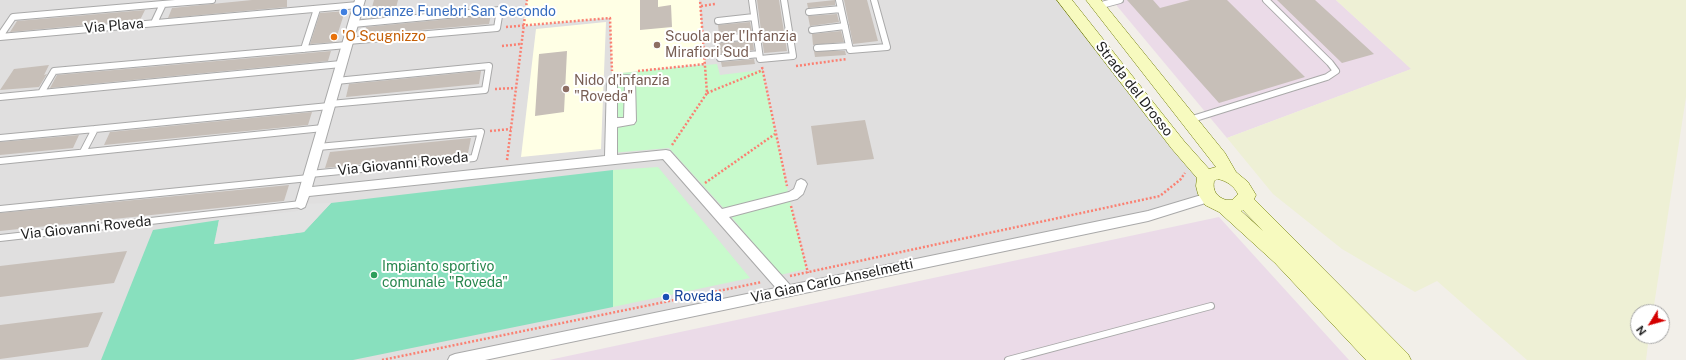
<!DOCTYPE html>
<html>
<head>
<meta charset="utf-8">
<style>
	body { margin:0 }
	#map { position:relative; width:1686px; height:360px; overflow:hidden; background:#f2efe9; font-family:"Public Sans",sans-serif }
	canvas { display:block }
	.north { position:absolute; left:1630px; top:304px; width:40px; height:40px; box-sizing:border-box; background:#fff; border:1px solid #a7a7a7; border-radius:50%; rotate:233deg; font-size:11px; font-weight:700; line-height:16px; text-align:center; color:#222 }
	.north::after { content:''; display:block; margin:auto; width:14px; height:18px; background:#d40000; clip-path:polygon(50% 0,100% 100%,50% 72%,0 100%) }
</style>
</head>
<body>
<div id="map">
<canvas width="1686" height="360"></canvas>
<div class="north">N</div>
</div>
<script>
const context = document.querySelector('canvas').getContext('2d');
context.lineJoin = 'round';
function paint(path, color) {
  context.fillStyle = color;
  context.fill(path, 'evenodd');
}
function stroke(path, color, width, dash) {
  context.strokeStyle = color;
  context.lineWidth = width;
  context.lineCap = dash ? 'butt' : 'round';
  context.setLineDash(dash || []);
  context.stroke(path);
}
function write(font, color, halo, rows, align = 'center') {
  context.font = font + ' "Public Sans",sans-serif';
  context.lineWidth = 4;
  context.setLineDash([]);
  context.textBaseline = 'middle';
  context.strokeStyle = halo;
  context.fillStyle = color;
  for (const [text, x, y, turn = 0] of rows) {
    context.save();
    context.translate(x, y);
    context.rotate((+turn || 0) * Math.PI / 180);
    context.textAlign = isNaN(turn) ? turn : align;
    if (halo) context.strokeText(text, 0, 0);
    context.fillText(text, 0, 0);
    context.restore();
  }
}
const residential = new Path2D(`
	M0,0H1064L1201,172L1208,198L455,360H0Z`);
const industrial = new Path2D(`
	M1112,0H1336L1412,69L1227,138Z
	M1219,217L1349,360H549Z`);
const education = new Path2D(`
	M527,0H699L705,64L612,74L610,18L523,26Z
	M606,22L601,149L521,157L536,29Z`);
const farmland = new Path2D(`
	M1336,0H1686V97L1653,312H1638V336H1649L1646,360H1527L1437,281L1415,292L1342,249L1273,194L1227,138L1411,69Z`);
const park = new Path2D(`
	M717,64L720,75L762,70L789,197L806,269L780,275L728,213L669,148L611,153L612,74Z
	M658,167L750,278L613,307V170Z`);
const pitch = new Path2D(`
	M613,170V307L353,360H101L153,230L219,220L215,244L304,232L331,203Z`);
const parking = new Path2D(`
	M331,203L304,232L214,244L219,220L298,211L301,204Z`);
const building = new Path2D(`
	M252,0H287V7L168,18L172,8Z
	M374,0H398L394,16L369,18Z
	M640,0H658V7L671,5L672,27L640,30Z
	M757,0H779L787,51L764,53Z
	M835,0V5L808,8L807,3Z
	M844,0H867L878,41L853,44Z
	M1127,0H1153L1160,8L1190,0H1227L1305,77L1219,103Z
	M1277,0H1315L1374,54L1342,63Z
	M145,10L140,20L10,32L17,21Z
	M345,11L335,42L310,44L320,13Z
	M837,14L839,22L810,26L808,16Z
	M491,15L489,24L364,35L366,27Z
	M750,22L752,32L719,34L718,25Z
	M841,31L844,42L813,45L812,34Z
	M753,41L754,50L720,54L719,43Z
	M331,51L328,61L50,88L57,75Z
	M567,51L564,112L535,116L539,54Z
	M814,51H845L846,55L815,57Z
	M754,59L755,64L722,67L721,62Z
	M49,65L44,75L47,74L39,87L0,90L14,69Z
	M481,71L479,84L346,97L349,84Z
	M312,112L308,125L104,145L110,132Z
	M865,120L874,159L817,165L811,126Z
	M79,135L73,148L0,155V142Z
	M471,138L468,153L325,168L330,152Z
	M289,185L284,201L0,231V213Z
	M127,251L114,283L0,297V266Z
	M103,312L88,347L0,359V325Z`);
const path = new Path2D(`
	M701,6L715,4
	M506,27L610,18L612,71
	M502,46L521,44
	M796,66L847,59
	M762,67L787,186
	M638,71L705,64
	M495,89L516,88
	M707,93L763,70
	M490,131L511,129
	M672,145L707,93L700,0
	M507,160L527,0
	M705,183L775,134
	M791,206L808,273
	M790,276L1160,196L1180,180L1185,173
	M382,360L762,282`);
const lane = new Path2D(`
	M752,0L760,59L793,56L784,0
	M839,0L850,50L887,47L874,0
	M163,4L212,0
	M1098,6L1120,0
	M809,12L841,9
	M718,21L754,17
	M812,30L845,26
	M0,36L13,17L163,4L154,23
	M0,37L358,5
	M718,39L757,36
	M348,41L497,28L500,10L353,24
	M817,48L849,46
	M304,49L317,9
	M720,58L759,54
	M41,93L54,71L347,45
	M0,97L341,64
	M330,104L485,90L489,66L336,81
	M1189,120L1327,77L1336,71L1330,63L1266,0
	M95,129L329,106
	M0,138L95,129L83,152
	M0,161L323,128
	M310,174L474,158L481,132L318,147
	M0,209L309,178
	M0,238L301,204
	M1008,360L1211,306`);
const street = new Path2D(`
	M355,0H365L312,187L605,156L607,81L608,78C616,76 626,74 634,76L635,79L636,121L634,124L617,127V155L666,150L670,151L722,209L789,192L794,189L797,181L801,179L805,181L807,184L803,194L797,199L729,217L790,285L1148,211L1208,193L1212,195L1214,198L1212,201L1148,221L485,360H448L450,356L455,354L776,288L663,159L309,196L305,207L301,209L297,207L295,204ZM625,83L624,118H617V84Z`);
const secondary = new Path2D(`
	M1057,0H1072L1184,141L1209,169L1216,167L1086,0H1101L1225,153L1236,172L1248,182L1256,195L1254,199L1408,354L1411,360H1366L1275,263L1219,212L1205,205L1198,194L1196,186L1197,178L1172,149ZM1218,179C1227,181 1234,186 1238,194L1232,200H1226C1217,197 1212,191 1214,181ZM1243,210L1263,231L1241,211Z`);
const markers = [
	[344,12,4,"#3f7fe0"],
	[334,37,4,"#e8710a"],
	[657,45,4,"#8d6e63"],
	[566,89,4,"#8d6e63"],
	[374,275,4,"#2e9e5b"],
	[666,297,4,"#1a4fb4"]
];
const shopNames = [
	["Onoranze Funebri San Secondo",352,12]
];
const streetNames = [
	["Via Plava",114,26,-5],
	["Strada del Drosso",1134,89,52],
	["Via Giovanni Roveda",403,164,-6],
	["Via Giovanni Roveda",86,228,-6],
	["Via Gian Carlo Anselmetti",832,281,-12]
];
const foodNames = [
	["'O Scugnizzo",342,37]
];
const educationNames = [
	["Scuola per l'Infanzia",665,37],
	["Mirafiori Sud",665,53],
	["Nido d'infanzia",574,81],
	["\"Roveda\"",574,97]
];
const leisureNames = [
	["Impianto sportivo",382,267],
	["comunale \"Roveda\"",382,283]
];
const transitNames = [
	["Roveda",674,297]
];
paint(residential, '#e0dfdf');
paint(industrial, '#ebdbe8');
paint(education, '#ffffe5');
paint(farmland, '#eef0d5');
paint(park, '#c8facc');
paint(pitch, '#88e0be');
paint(parking, '#e2e2e2');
paint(building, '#c7bfb8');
stroke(lane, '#a9a9a9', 8);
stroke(street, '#a9a9a9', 2);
stroke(secondary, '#707d05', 1);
stroke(path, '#fa8072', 2.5, [2, 2]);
stroke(lane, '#fff', 6);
paint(street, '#fff');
paint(secondary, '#f7fabf');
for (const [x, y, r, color] of markers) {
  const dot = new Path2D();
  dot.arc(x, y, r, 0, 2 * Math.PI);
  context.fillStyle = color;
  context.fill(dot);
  stroke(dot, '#fff', 1.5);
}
write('14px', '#366cbe', '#fff', shopNames, 'left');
write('14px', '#222', '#fff', streetNames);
write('14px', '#c56008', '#fff', foodNames, 'left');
write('14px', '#785e54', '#fff', educationNames, 'left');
write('14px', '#27864d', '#fff', leisureNames, 'left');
write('14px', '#164399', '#fff', transitNames, 'left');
</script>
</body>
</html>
